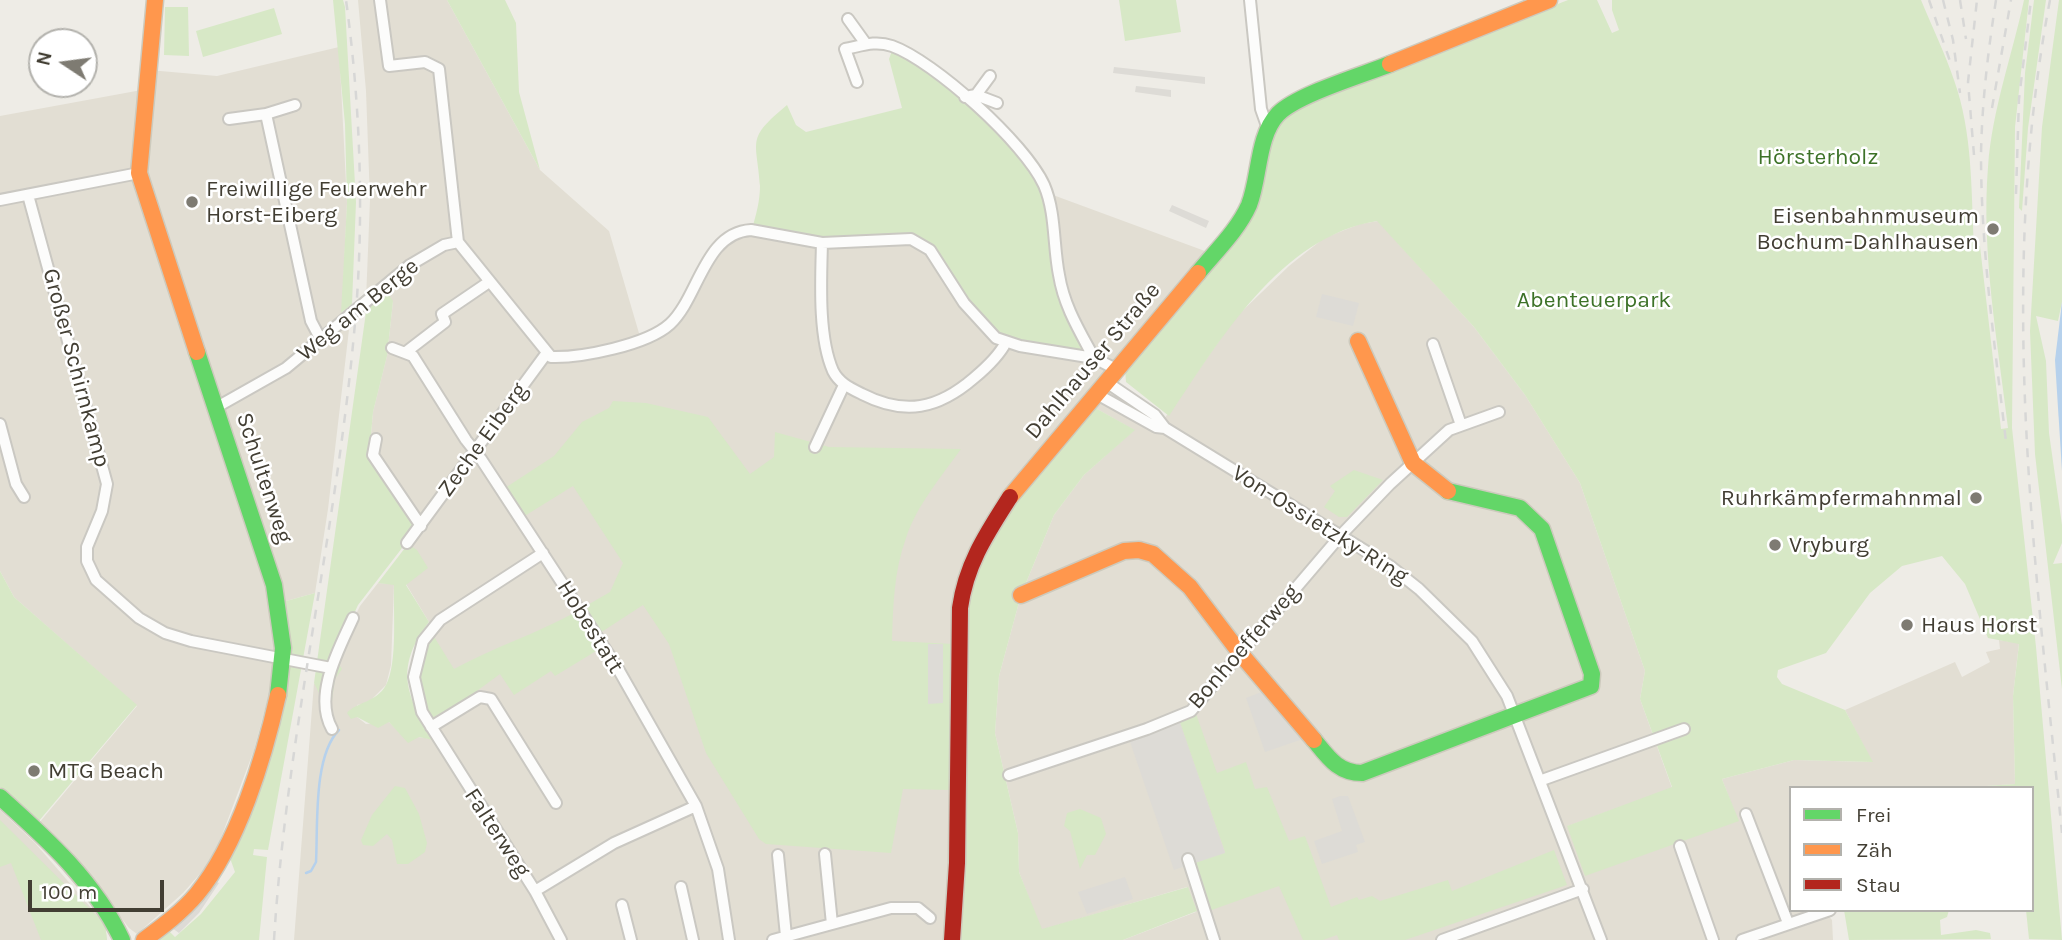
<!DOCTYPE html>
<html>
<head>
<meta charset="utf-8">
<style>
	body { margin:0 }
	#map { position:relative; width:2062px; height:940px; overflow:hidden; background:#eeece6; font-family:Karla,sans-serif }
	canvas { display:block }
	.legend { position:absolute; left:1789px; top:786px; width:245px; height:126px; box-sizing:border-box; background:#fff; border:2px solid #b3b2ad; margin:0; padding:9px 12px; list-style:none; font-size:21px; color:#423e33 }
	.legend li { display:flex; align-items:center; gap:14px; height:35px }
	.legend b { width:35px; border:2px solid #b3b2ad }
	.north { position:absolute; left:28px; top:28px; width:70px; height:70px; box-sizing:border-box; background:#fff; border:2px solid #b3b2ad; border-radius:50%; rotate:283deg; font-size:19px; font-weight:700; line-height:28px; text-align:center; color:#423e33 }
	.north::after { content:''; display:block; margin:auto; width:24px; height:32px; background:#7e7b72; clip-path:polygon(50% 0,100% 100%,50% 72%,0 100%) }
	.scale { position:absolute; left:28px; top:880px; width:136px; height:32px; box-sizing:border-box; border:4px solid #423e33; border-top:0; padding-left:9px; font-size:21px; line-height:24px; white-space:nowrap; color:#423e33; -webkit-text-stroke:5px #fff; paint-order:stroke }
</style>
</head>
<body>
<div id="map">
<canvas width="2062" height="940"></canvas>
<ul class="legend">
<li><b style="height:9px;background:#63d668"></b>Frei</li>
<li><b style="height:9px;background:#ff974d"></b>Zäh</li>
<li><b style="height:9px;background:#b3261e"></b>Stau</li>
</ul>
<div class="north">N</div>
<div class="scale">100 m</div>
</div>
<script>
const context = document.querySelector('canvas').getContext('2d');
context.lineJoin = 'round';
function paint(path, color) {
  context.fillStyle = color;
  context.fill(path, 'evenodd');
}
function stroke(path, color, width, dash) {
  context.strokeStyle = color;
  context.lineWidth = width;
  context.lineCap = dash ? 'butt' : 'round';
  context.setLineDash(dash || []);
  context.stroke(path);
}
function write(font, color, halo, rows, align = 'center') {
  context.font = font + ' Karla,sans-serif';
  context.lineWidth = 5;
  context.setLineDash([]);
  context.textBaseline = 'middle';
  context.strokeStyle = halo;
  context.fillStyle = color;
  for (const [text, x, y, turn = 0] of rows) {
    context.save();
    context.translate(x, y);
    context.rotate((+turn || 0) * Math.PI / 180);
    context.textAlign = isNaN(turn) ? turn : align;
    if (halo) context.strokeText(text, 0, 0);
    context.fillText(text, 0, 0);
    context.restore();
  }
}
const residential = new Path2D(`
	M358,0H447L540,170L609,231L641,340L669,324L708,261L739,231L911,240L1063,290L1053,195L1213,254L1103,382L1162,422L1235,318L1289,266L1324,238L1360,224L1378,221L1474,327L1525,395L1580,483L1645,671L1640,699L1672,788L1568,826L1738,821L1722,779L1794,760L1872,762L1845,710L1955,662L1962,677L1990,662L1986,652L2000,649L1999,640L2019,643L2013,696L2015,784L1958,788H1791V910H1823L1832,920L1833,940H1123L1196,912L1187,887L1041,930L1019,872L1018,833L995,733L999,676L1021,595L1054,515L1084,475L1134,430L1090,405L1019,493L967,827L961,940H294L314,683L319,689L360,606L378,583L394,584L391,665L386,685L368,703L357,705V717L366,724L389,722L403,735L433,739L432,718L425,703L433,634L429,622L406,584L408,544L369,458L373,412L387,356L393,301L366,300L370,200L366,91Z
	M339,47L347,203L342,312L352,304L328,509L315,593L279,603L276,668L254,750L213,859L183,893L137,934L129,928L71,854L39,823L137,706L14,597L0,571V116L147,89L149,70L217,76Z
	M0,810L35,843L105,924L107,940H0Z`);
const green = new Path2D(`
	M333,0H343L345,7L356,202L352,304L341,313L347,203L345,124Z
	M447,0H505L516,23L519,92L540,170Z
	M1119,0H1176L1181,32L1125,41Z
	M1568,0H1597L1612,33L1619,30L1612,10V0H1921C1932,27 1945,53 1954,80C1973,133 1971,190 1974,245L1980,246L2001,429L2008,428C1998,343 1981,253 1988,167C1992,110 2012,56 2024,0H2029L2015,127L2012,428L2036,647L2062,940L2029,939L2026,910H2032V788H1958L2015,784L2013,696L2019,644L1988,638L1965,584L1942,556L1902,566L1870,593L1826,653L1778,670L1777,677L1782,684L1845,710L1873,762L1794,760L1722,779L1739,821L1585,876L1567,826L1672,787L1640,699L1645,671L1580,483L1525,395L1474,327L1377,221C1281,236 1219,341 1169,416L1126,382L1125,369L1236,237L1274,127L1291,109Z
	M2034,0H2046L2028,128L2022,211L2019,208L2025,73Z
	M2059,0H2062V302L2058,321L2036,316L2046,361L2049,433L2062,525V543L2053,564L2062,563V689L2035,454L2030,331L2042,127Z
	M165,7H188L189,56L164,55Z
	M274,8L282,34L203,57L196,31Z
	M893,48L939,78L990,118L1044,188L1057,271L1093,356L997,336L922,243L821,242L752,229C756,215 760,201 760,186C757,139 745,140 787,105L796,125L806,132L902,108L889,59Z
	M384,288L393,301L387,356L373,412L369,458L416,530L358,605L334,657L342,669L335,679L332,701L324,703L314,683L367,305Z
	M613,401L646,403L708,417L750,474L774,457L775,432L829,447L961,449C941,477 917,505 906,538C894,571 893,606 892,641L954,644L952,790L903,789L891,853L766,844L759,839L706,753L669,644L643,605L600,633L584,607L610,592L623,563L573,486L523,517L505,488L554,456L582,422L609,408Z
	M1090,405L1135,430L1084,475L1054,515L1021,595L999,676L995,733L1018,833L1019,872L1042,929L1188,887L1197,911L1123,940H961L966,861L964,684L967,592L992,533Z
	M1354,470L1383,480L1347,517H1339L1324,507L1335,491L1330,486Z
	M408,544L417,550L428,568L406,585L429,622C394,668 406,695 433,740L419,737L408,743L389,722L378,728L357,717L351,719L347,713C356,702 376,703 386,685C398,663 393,610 394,585L378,583Z
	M0,571L14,597L137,705L38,822L0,787Z
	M315,593L268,850L254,849L253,855L267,857L259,940H157L169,931L175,937L201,914L235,872L226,847L271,719L279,603Z
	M576,612L601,648L555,676L551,671L514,695L500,674L466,699L432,718C417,689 417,663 433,635L454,669C494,647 536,634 576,612Z
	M1195,711L1217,773L1246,762L1255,789L1267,787L1289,841L1305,836L1331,907L1357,897L1359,900L1372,896L1380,901L1448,880L1452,891L1554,850L1567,885L1405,940H1339L1337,935L1323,940H1303L1279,886L1206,912L1192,864L1225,852L1178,717Z
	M395,786L405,788L419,814L427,843L425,852L408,864H397L392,840L387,834L373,846L363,845L361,840L372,815Z
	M1080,809L1101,818L1106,834L1095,855H1087L1080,869L1070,831L1064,826L1067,813Z
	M0,820L105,924L107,940H41L11,863L0,867Z
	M1844,910H1949L1947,917L1940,920L1941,935L1976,930L1990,933L1991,939L1849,940Z`);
const parking = new Path2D(`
	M1114,67L1205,77V84L1113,73Z
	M1136,86L1171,90V97L1135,92Z
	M1172,205L1209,221L1206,228L1169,211Z
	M1322,294L1359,303L1353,326L1316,317Z
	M928,644H943V703L928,704Z
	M1264,691L1303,739L1265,752L1246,698Z
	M1178,717L1225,853L1174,870L1128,736Z
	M1340,796H1348L1365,842L1356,845L1358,852L1322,864L1314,841L1342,831L1332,799Z
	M1125,877L1133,899L1087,914L1078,892Z
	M211,879L219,883L199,913L179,933L172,928Z`);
const water = new Path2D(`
	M2062,302V471L2055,360Z`);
const stream = new Path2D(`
	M306,873L311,871L316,862C318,826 313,756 339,730`);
const street = new Path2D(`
	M380,0L389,66L425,62L439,69L458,242
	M1250,0L1261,109L1267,126
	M848,19L866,44
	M857,82L845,49C861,46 875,40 892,46C934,61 1025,143 1044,185C1056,213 1053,245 1059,275C1064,306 1079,330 1094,358
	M976,95L990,76
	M965,97L976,95L997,103
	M266,114L311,321L321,340
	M229,119L266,114L295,105
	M28,195L107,484L102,511L87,547V561L96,580L139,618L165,633L191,641L331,668
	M0,200L139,173
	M458,242L551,357C581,358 647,345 670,324C699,297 704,233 751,230L822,243L911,239L930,250L964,303L996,338L1020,346L1094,358L1116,369
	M822,243C821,280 818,337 833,371C839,383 850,388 862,394C905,416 938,409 974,378C986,368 999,356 1006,342
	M1433,344L1461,425
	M392,348L413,356L466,440L481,459L617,667L696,806L718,869L729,940
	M406,352L445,322L442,314L489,282
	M1105,381L1155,415L1165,428L1390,566L1419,589L1472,641L1507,696L1601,940
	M1095,393L1156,427L1165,428
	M217,407L286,368L410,265L444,245L458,242
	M0,424L16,484L24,497
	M376,439L373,455L421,526
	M815,447L844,385
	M407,543L546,354
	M543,553L440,620L423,641L414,677L422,712L535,891L561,940
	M431,727L480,697L491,699L556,803
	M332,729C313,695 339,649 353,618
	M1009,775L1147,729L1191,711L1341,535L1390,484L1449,430L1499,412
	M1542,780L1684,729
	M1746,814L1788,923
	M1680,846L1713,940
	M825,854L832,924
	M778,855L786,936
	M1188,859L1214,940
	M681,887L693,940
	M535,891L614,843L696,806
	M622,905L631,940
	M773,940L891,908H918L930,918
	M1442,940L1583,889
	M1742,940L1830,910`);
const fast = new Path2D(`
	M1198,273C1216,251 1238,230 1249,205C1260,177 1257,136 1278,114C1298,94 1363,75 1390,64
	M197,352L274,585L283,648L278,695
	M1314,740C1328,757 1338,773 1362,773L1591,686L1592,674L1542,529L1520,508L1448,491
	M0,797C47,839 95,882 122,940`);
const slow = new Path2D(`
	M155,0L139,173L197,352
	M1390,64L1549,0
	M1358,341L1413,463L1448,491
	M1010,497L1198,273
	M1021,595L1124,551L1139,550L1153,554L1190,587L1240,653L1314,740
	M144,940C163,926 182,912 197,894C238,844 264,758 278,695`);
const jam = new Path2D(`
	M952,940L957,863L960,608C966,564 987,533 1010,497`);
const rail = new Path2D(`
	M1929,0L1952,67
	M1943,0L1953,40L1960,93
	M1960,0L1966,39
	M1996,0C1988,51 1982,102 1981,154C1981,251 1995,346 2006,442
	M2050,0C1997,279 2034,553 2062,833
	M1992,108L2011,0
	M1974,155L1968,82L1977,0
	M2016,194L2019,99L2031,0
	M274,940C287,729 339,522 356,311C364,209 360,102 346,0`);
const markers = [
	[192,202,7,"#7e7b72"],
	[1993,229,7,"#7e7b72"],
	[1976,498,7,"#7e7b72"],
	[1775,545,7,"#7e7b72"],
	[1907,625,7,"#7e7b72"],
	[34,771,7,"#7e7b72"]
];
const parkNames = [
	["Hörsterholz",1818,157],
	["Abenteuerpark",1594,300]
];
const poiNames = [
	["Freiwillige Feuerwehr",206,189],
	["Horst-Eiberg",206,215],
	["Eisenbahnmuseum",1979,216,"right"],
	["Bochum-Dahlhausen",1979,242,"right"],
	["Ruhrkämpfermahnmal",1962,498,"right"],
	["Vryburg",1789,545],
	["Haus Horst",1921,625],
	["MTG Beach",48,771]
];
const streetNames = [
	["Weg am Berge",358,310,-39],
	["Dahlhauser Straße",1093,361,-50],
	["Großer Schirnkamp",76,368,75],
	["Zeche Eiberg",483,440,-54],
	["Schultenweg",264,478,72],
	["Von-Ossietzky-Ring",1320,525,32],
	["Hobestatt",590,627,58],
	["Bonhoefferweg",1244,647,-49],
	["Falterweg",497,833,57]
];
paint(residential, '#e2ded3');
paint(green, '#d7e8c6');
paint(parking, '#dddbd6');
paint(water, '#b6d1ec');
stroke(stream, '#b6d1ec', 2.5);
stroke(street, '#cac8c2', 14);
stroke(fast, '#cdcabd', 19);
stroke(slow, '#cdcabd', 19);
stroke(jam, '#cdcabd', 19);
stroke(street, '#fcfcfb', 10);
stroke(fast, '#63d668', 16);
stroke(slow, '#ff974d', 16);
stroke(jam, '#b3261e', 16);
stroke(rail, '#d7d7d6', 2.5, [9, 9]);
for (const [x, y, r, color] of markers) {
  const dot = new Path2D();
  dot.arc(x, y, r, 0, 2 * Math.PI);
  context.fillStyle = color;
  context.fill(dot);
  stroke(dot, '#fff', 2.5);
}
write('23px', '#3d7228', '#fff', parkNames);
write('23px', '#423e33', '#fff', poiNames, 'left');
write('23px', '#423e33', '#fff', streetNames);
</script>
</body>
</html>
